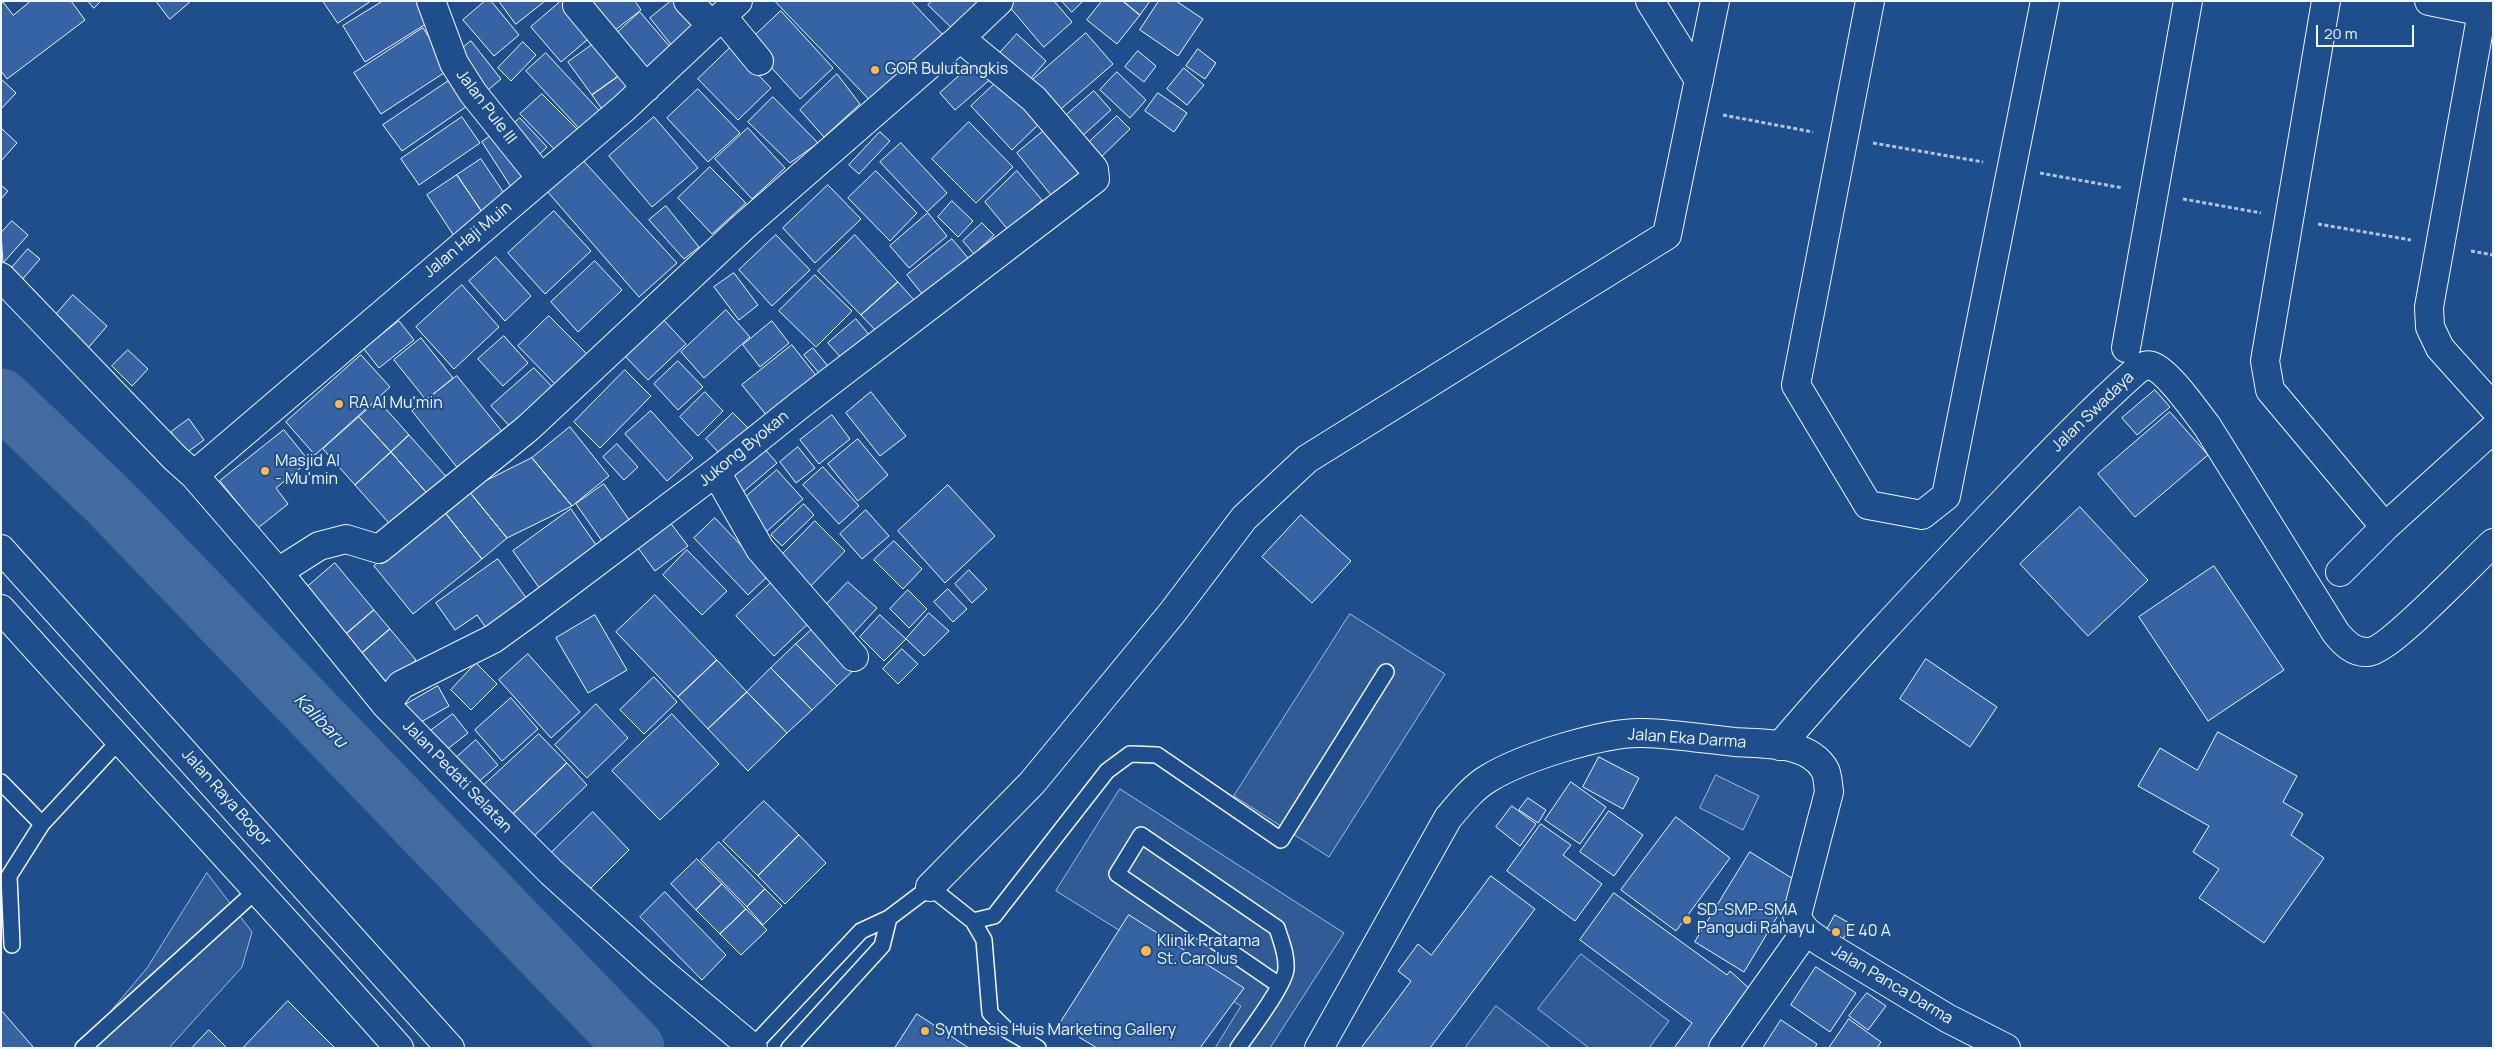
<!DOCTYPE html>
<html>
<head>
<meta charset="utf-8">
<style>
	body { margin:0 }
	#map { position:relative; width:2494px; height:1049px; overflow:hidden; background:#1f4e8c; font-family:Manrope,sans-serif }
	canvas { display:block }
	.frame { position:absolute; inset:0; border:2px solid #f2f6ff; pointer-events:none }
	.scale { position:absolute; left:2316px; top:25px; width:98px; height:22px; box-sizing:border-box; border:2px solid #f2f6ff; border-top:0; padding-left:6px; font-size:15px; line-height:18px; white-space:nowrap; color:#f2f6ff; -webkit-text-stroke:4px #1f4e8c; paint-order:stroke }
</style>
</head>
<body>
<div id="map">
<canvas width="2494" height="1049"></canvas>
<div class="frame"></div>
<div class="scale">20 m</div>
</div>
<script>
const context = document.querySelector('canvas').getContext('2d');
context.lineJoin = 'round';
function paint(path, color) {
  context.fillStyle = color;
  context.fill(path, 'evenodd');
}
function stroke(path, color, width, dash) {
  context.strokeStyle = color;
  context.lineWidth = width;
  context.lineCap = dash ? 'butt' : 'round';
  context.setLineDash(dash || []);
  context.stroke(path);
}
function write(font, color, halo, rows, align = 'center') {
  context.font = font + ' Manrope,sans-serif';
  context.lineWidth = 4;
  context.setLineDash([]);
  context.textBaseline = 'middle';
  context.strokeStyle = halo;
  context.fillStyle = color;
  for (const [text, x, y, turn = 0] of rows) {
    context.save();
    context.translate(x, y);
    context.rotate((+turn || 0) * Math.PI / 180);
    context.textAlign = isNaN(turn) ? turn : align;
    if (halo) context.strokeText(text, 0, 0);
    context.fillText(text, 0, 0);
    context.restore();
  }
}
const built = new Path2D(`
	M1350,614L1445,674L1329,857L1234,796Z
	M1716,775L1759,796L1743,830L1700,808Z
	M1120,789L1344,933L1270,1048H1215L1241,1006L1056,891Z
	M207,873L252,932L242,967L169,1048H80L147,968Z
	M1581,954L1669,1021L1649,1048H1589L1538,1009Z
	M1496,1006L1551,1048H1465Z`);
const river = new Path2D(`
	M1,398L112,504L635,1048`);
const building = new Path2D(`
	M31,1H71L85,20L7,79L1,71V3L3,2L13,15Z
	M88,1H101L94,8Z
	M156,1H191L170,19Z
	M323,1H371L338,23Z
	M383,1H416L429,22L365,62L343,26Z
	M485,1H491L519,35L494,56L463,20Z
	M499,1H545L516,24Z
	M561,1H566L594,34L561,62L531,27Z
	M578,1H635L641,10L606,37Z
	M671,1H683L704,28L676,51L650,18Z
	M775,1H911L944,36L874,104Z
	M932,1H992L961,37L928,5Z
	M1005,1H1054L1072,22L1044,47Z
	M1062,1H1083L1072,12Z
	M1102,1H1123L1140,15L1117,44L1087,20Z
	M1123,1H1150L1140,15Z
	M1159,1H1176L1203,19L1178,56L1140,30Z
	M781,11L833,68L800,99L748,42Z
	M640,12L677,55L645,83L608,41Z
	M423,28L450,69L381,114L354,73Z
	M1086,33L1113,64L1055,114L1029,83Z
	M1017,34L1046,61L1027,83L997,56Z
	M599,40L623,73L592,95L568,62Z
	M471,41L501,79L488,90L457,53Z
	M523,42L536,55L511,81L498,68Z
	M731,47L771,88L738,120L698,79Z
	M1198,49L1216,63L1205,79L1186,66Z
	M1138,51L1156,66L1144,82L1125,67Z
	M546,53L606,118L586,136L526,71Z
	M978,59L994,76L955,110L940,93Z
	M1184,68L1204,85L1187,105L1167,89Z
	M1117,72L1146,100L1130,118L1100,90Z
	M623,73L637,92L606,115L592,95Z
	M837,74L860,104L824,137L800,110Z
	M453,78L470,104L402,151L383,125Z
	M1001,78L1042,121L1012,150L971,106Z
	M1,79L16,93L1,109Z
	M698,89L740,133L708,162L667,118Z
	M1094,91L1111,110L1080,138L1063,118Z
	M1158,93L1187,113L1174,132L1145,111Z
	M542,94L579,131L557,152L520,114Z
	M773,97L818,143L790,163L748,122Z
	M1117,116L1130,129L1097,161L1084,147Z
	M462,117L480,143L419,185L401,159Z
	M654,117L698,168L652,207L609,156Z
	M520,118L547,147L536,158L509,128Z
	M969,122L1013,167L976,203L932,159Z
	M1052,124L1090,171L1055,200L1017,153Z
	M1,128L17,143L1,161Z
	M748,128L785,168L752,199L715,159Z
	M499,130L530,179L513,190L482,142Z
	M880,132L890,141L859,174L849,165Z
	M901,143L947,193L927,212L880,162Z
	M579,156L677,263L639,297L540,183Z
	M481,159L508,199L484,215L457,175Z
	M710,167L746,203L712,234L678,198Z
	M876,171L917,213L890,241L848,198Z
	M1017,171L1042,200L1009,231L985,202Z
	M457,175L484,215L454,236L427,195Z
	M1,185L8,191L1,199Z
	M828,185L861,219L815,263L783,228Z
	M952,201L973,221L958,237L938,217Z
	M666,206L699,247L684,259L649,220Z
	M554,211L591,251L545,294L508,253Z
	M928,213L947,236L909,268L890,246Z
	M12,221L28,235L3,263L1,233Z
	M982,223L994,235L974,254L963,241Z
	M776,235L810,270L772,306L739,270Z
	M855,235L898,282L861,315L818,271Z
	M952,239L968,258L923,295L907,275Z
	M28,249L40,259L21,281L10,270Z
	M496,257L531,296L505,321L469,281Z
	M595,261L622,290L578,332L551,302Z
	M734,273L758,305L739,320L714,287Z
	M815,275L852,311L816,347L779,311Z
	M898,282L915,301L879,334L861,315Z
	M462,285L499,327L454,369L416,327Z
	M73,295L107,326L88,348L53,318Z
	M726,310L750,337L704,378L681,352Z
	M549,316L587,354L556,385L518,346Z
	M660,316L686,344L648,380L621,352Z
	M856,319L871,337L843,360L828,343Z
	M399,321L414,340L379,368L364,349Z
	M772,321L789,343L760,367L743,345Z
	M504,336L528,363L503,386L478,359Z
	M421,338L453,378L426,400L394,360Z
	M792,345L822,383L772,422L742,385Z
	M813,348L833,372L825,380L804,355Z
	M128,350L148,369L132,386L112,366Z
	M361,355L390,387L315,455L286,422Z
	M678,361L703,387L678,410L654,384Z
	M534,368L558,393L515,432L491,406Z
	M625,370L651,396L600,448L574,422Z
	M457,376L509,440L464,476L412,411Z
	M2155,390L2170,407L2137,435L2122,418Z
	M705,392L723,411L698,436L680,417Z
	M871,392L906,436L880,456L846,413Z
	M378,400L409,435L391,452L359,417Z
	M651,411L693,458L667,481L625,434Z
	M2170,412L2208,455L2135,517L2098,474Z
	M733,413L748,428L720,454L706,439Z
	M832,415L850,439L819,464L800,440Z
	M359,417L391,452L355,485L323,449Z
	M189,419L204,440L186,453L171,432Z
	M570,427L609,476L572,506L532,458Z
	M284,430L309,461L276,488L288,504L258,528L220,481Z
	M409,435L451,482L432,499L391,452Z
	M858,439L888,475L858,501L828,464Z
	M617,444L638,467L624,480L603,457Z
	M763,447L777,463L743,492L729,475Z
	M798,447L815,468L796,483L780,462Z
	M391,452L432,499L396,531L355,485Z
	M532,458L572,506L507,538L468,490Z
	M823,467L859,506L839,524L803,485Z
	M777,470L803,499L766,532L740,502Z
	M604,484L637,531L609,551L576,504Z
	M948,485L995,536L945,583L898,531Z
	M468,490L507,538L482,559L443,510Z
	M804,504L814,515L782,546L771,535Z
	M2080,507L2148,580L2088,636L2020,564Z
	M571,509L603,555L545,596L513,551Z
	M443,510L482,559L413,614L374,566Z
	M866,510L889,536L862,559L840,534Z
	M1301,515L1351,561L1312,603L1262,557Z
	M666,517L688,546L655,571L633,541Z
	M715,518L769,575L748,595L694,538Z
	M815,521L845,551L804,593L774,563Z
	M894,541L922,569L903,589L874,560Z
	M687,550L727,591L702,615L663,575Z
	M498,559L532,606L491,635L477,615L455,630L436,603Z
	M335,563L374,610L346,634L306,588Z
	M2214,566L2284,670L2208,721L2139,617Z
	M969,570L987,589L972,603L955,584Z
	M776,578L814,618L774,656L736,616Z
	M848,582L877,608L852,635L823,608Z
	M948,589L967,609L953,622L934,602Z
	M908,590L927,609L909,628L890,609Z
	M655,595L717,660L678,697L616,632Z
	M374,610L390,629L362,653L346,634Z
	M929,613L949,631L924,656L906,639Z
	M595,615L627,670L588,693L556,638Z
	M880,615L906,639L884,661L860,637Z
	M817,625L857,667L837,686L796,644Z
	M390,629L416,660L388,684L362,653Z
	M796,644L837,686L812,710L771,668Z
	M902,649L918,664L898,684L883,669Z
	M528,654L580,712L551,738L499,680Z
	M1926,659L1997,707L1970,747L1900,699Z
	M717,660L747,692L708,729L678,697Z
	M476,663L497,684L471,710L451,690Z
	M771,668L812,710L787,733L747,692Z
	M654,677L677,702L644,734L620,710Z
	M438,686L449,706L414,726L403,706Z
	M747,692L787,733L748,771L708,729Z
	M511,698L538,729L502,761L475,730Z
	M596,704L628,738L587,778L555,745Z
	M453,714L468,733L440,755L425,735Z
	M672,714L719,764L660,820L612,771Z
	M2218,732L2297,776L2283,802L2303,814L2291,835L2324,858L2264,943L2199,898L2219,869L2193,852L2209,826L2138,786L2160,748L2197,770Z
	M539,734L567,763L511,816L483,786Z
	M476,740L498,765L469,790L448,765Z
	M1599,757L1639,778L1623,809L1583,787Z
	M567,763L587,785L532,838L511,816Z
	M1571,782L1606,807L1580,844L1545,820Z
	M1528,798L1546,810L1538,823L1519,810Z
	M764,801L799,835L758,876L723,841Z
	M1512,806L1536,824L1520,846L1496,827Z
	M1609,811L1643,835L1614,876L1580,852Z
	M593,812L629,850L584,895L547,857Z
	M1676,817L1730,858L1676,931L1621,890Z
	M1541,824L1571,845L1563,855L1602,884L1575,921L1507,871Z
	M799,835L826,863L785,904L758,876Z
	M719,842L765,889L747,907L701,860Z
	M1750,852L1798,882L1744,972L1695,942Z
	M697,859L722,884L696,910L671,884Z
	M1491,876L1535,909L1430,1048H1361L1411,981L1398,971L1418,944L1431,955Z
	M722,884L746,909L720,934L696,910Z
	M765,889L782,906L763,925L747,907Z
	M665,892L726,955L702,980L640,917Z
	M1614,893L1727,975L1730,971L1751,990L1709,1048H1674L1692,1023L1580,940Z
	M746,909L767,930L741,955L720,934Z
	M1129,915L1244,988L1200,1048H1097L1059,1025Z
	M1835,915L1851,924L1838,949L1821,940Z
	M1816,967L1856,993L1830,1032L1791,1005Z
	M1867,993L1886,1006L1868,1030L1849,1016Z
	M288,1001L335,1048H243Z
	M1,1010L34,1048H1Z
	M917,1014L969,1048H895Z
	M1849,1019L1881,1042L1877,1048H1829Z
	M1781,1020L1817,1044L1815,1048H1763Z
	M209,1030L227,1048H192Z`);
const path = new Path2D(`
	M1723,115L1813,132
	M1873,143L1983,162
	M2040,173L2123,188
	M2183,199L2261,213
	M2318,224L2411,240
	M2471,251L2493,255`);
const lane = new Path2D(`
	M1,782L42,824L119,741
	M973,921L994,916L1107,771L1130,754L1157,755L1281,840L1386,672
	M12,945L9,876L42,824
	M752,1047L861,931L889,918L930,887L973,921L984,940L990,1013L1007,1030L1038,1048
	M83,1048L258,889
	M789,1048L882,946L889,918
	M1238,1048C1249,1032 1285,985 1286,969C1287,954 1281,941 1277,928L1141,835L1117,874L1279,985`);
const street = new Path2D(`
	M431,1L454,63L473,93L541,178
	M688,1L712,26
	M1650,1L1699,80
	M1870,1L1796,385L1868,505L1922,515L1946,496L2045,1
	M2326,1L2265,361L2270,390L2385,527
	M2429,1L2493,14
	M577,5L646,88
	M2482,12L2429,307L2430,327L2440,348L2493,407
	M722,16L759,61
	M1,277L175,458L194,475L278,572L386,705L468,789L551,872L662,972L753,1048
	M2126,348L2188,1
	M716,472L760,549L854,657
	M194,475L624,108L738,1
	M278,572L319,546L346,539L379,549L528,428L743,227L960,38
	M2340,572L2385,527L2493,429
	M386,705L401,685L493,639L529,613L716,472L801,404L1095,179L1094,169L1034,99L960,38L999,1
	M1780,746C1848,666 1920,590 1992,514C2040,464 2086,415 2138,369C2142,367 2147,364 2152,366C2168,371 2196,412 2207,426L2336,633C2344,643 2354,653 2368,652C2389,651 2472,562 2493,543
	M930,887L1032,783L1172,613L1244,518L1307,459L1667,235L1715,1
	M1319,1048L1448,818C1460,804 1472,788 1489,778C1522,758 1605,731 1644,733C1674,734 1705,739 1735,742C1764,744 1809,741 1825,770C1828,776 1828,785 1829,792L1797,915L1800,923L1806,931L1821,942L1947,1018L2006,1048
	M1723,1048L1806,931`);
const highway = new Path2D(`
	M1,549L450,1048
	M1,609C133,756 268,900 399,1048`);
const markers = [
	[875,70,5,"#ffb74d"],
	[339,404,5,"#ffb74d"],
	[265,471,5,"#ffb74d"],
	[1687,920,5,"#ffb74d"],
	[1836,932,5,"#ffb74d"],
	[1146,951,6,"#ffb74d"],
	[925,1031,5,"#ffb74d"]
];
const poiNames = [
	["GOR Bulutangkis",885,70],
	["RA Al Mu'min",349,404],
	["Masjid Al",275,462],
	["- Mu'min",275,480],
	["SD-SMP-SMA",1697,911],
	["Pangudi Rahayu",1697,929],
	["E 40 A",1846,932],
	["Klinik Pratama",1157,942],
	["St. Carolus",1157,960],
	["Synthesis Huis Marketing Gallery",935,1031]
];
const streetNames = [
	["Jalan Pule III",486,107,53],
	["Jalan Haji Muin",468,240,-40],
	["Jalan Swadaya",2093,412,-44],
	["Jukong Byokan",744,449,-39],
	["Jalan Eka Darma",1687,739,4],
	["Jalan Pedati Selatan",457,777,46],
	["Jalan Raya Bogor",226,798,48],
	["Jalan Panca Darma",1892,985,31]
];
const waterNames = [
	["Kalibaru",320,721,46]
];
paint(built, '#305b95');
stroke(built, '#a8bbd7', 1);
stroke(river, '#446ba0', 59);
paint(building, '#3563a3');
stroke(building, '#f2f6ff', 1);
stroke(lane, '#f2f6ff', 18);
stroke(street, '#f2f6ff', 30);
stroke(highway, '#f2f6ff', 30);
stroke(path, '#b3c4dc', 3, [4, 2.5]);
stroke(lane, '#1f4e8c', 15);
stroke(street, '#1f4e8c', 28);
stroke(highway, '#1f4e8c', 28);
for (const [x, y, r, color] of markers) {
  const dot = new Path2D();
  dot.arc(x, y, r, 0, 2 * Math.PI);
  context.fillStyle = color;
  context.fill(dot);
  stroke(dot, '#1f4e8c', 2);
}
write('16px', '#f2f6ff', '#1f4e8c', poiNames, 'left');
write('16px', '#f2f6ff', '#1f4e8c', streetNames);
write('italic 18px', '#f2f6ff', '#1f4e8c', waterNames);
</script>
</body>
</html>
